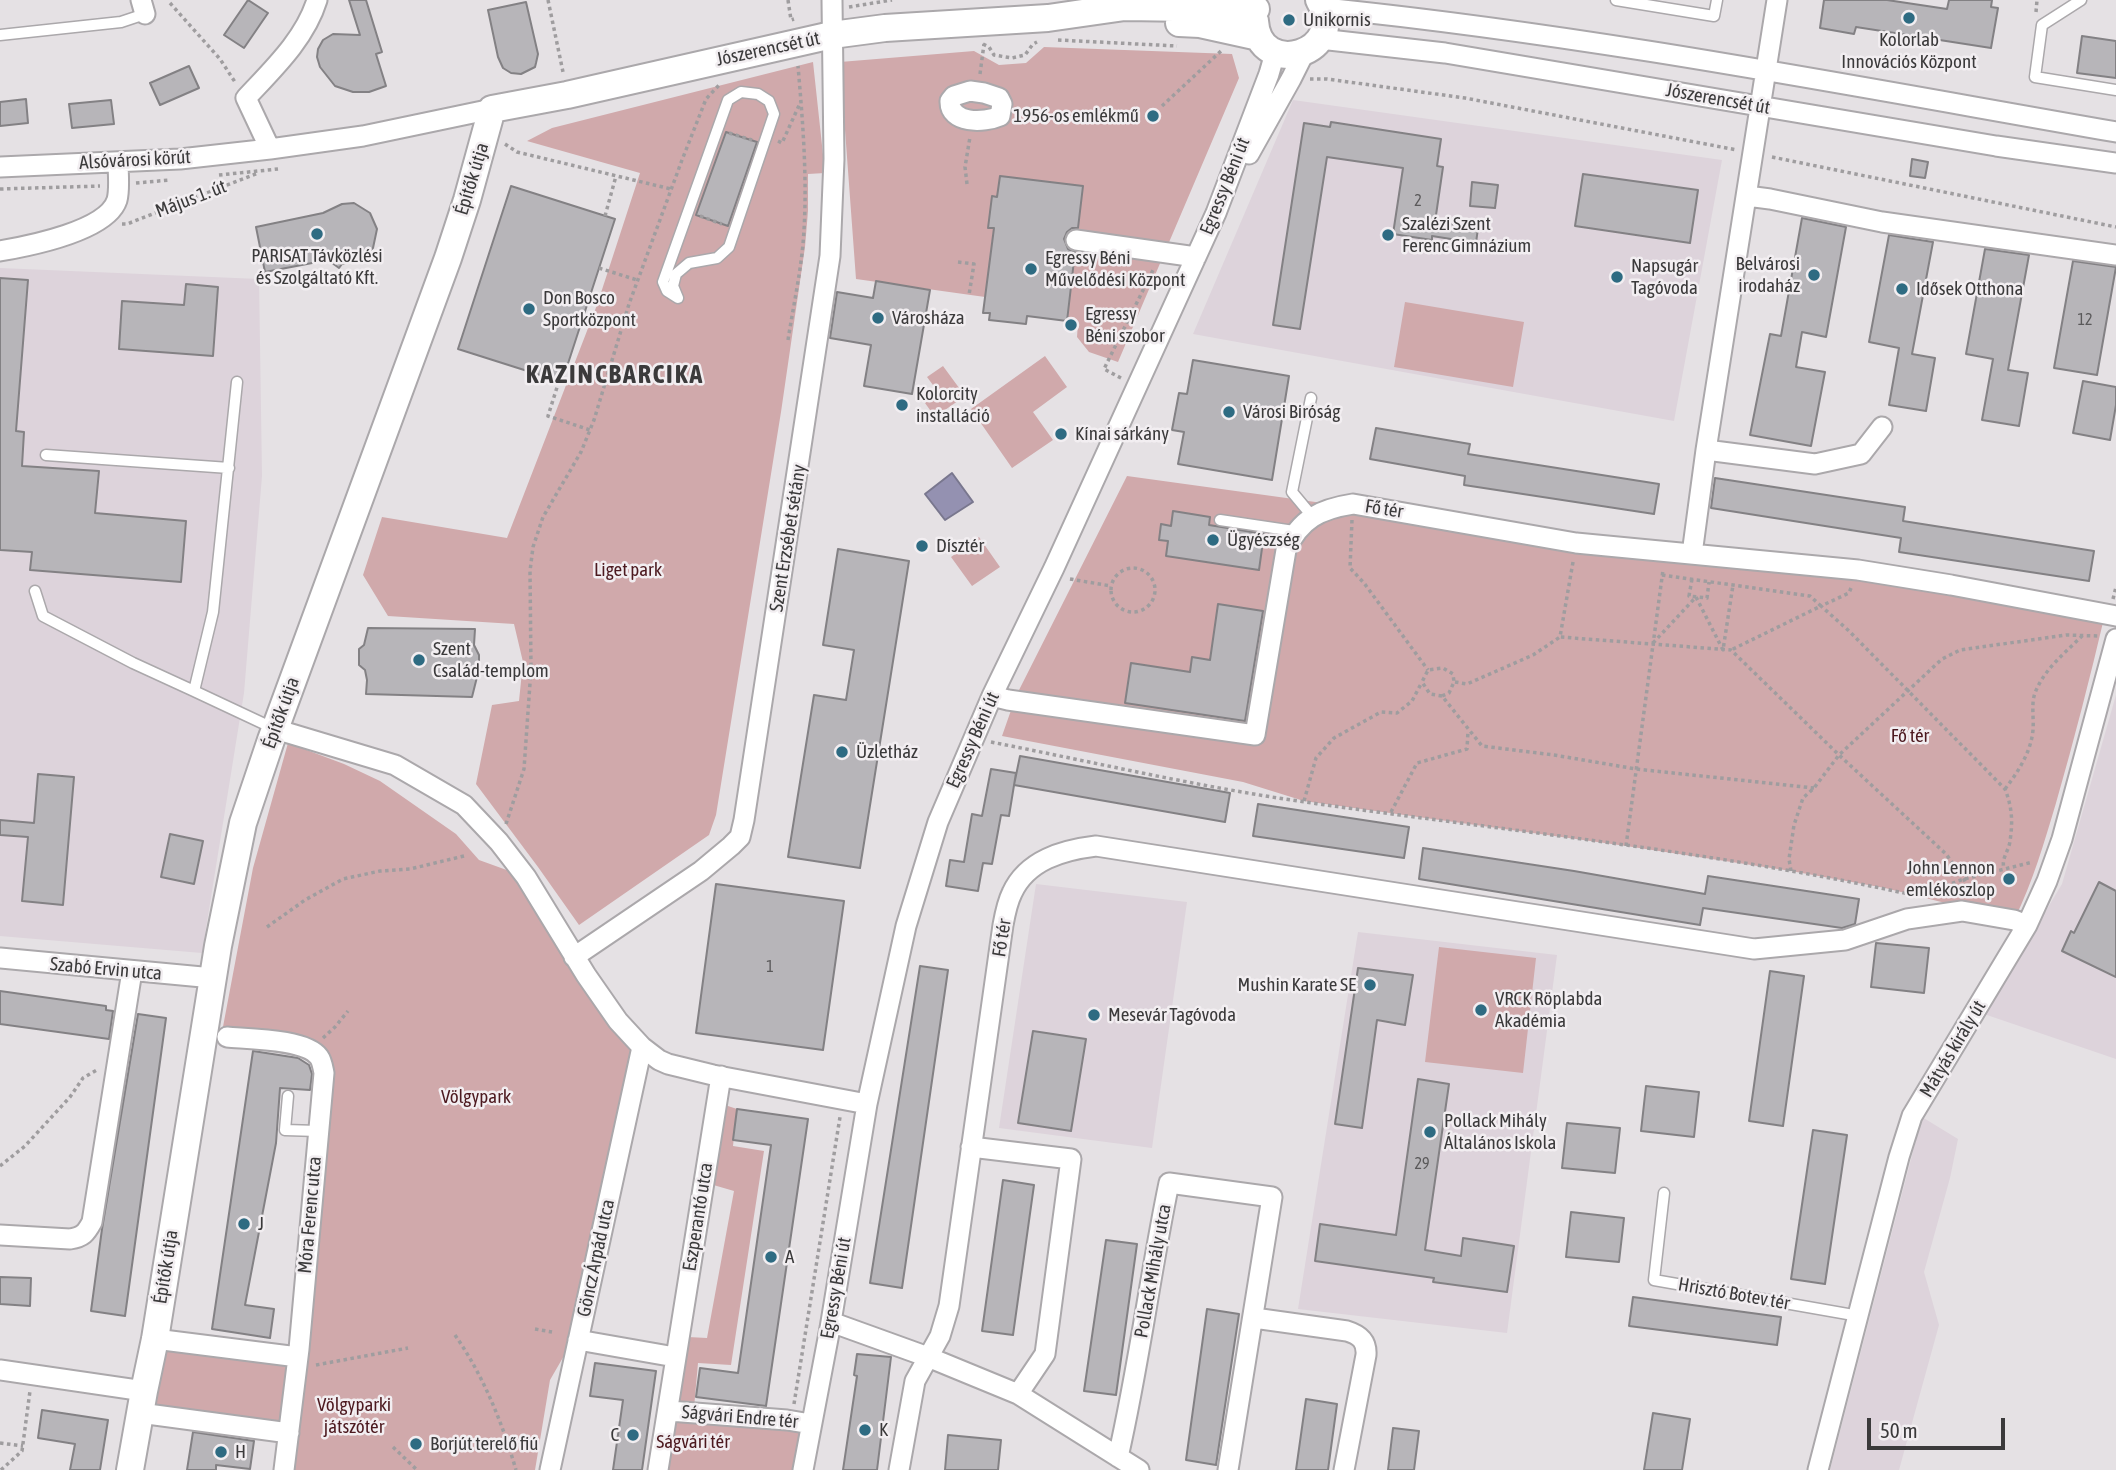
<!DOCTYPE html>
<html>
<head>
<meta charset="utf-8">
<style>
	body { margin:0 }
	#map { position:relative; width:2116px; height:1470px; overflow:hidden; background:#e5e1e4; font-family:"Asap Condensed",sans-serif }
	canvas { display:block }
	.scale { position:absolute; left:1867px; top:1418px; width:138px; height:32px; box-sizing:border-box; border:4px solid #3b3a3b; border-top:0; padding-left:9px; font-size:21px; line-height:24px; white-space:nowrap; color:#3b3a3b; -webkit-text-stroke:5px #f2eef1; paint-order:stroke }
</style>
</head>
<body>
<div id="map">
<canvas width="2116" height="1470"></canvas>
<div class="scale">50 m</div>
</div>
<script>
const context = document.querySelector('canvas').getContext('2d');
context.lineJoin = 'round';
function paint(path, color) {
  context.fillStyle = color;
  context.fill(path, 'evenodd');
}
function stroke(path, color, width, dash) {
  context.strokeStyle = color;
  context.lineWidth = width;
  context.lineCap = dash ? 'butt' : 'round';
  context.setLineDash(dash || []);
  context.stroke(path);
}
function write(font, color, halo, rows, align = 'center') {
  context.font = font + ' "Asap Condensed",sans-serif';
  context.lineWidth = 5;
  context.setLineDash([]);
  context.textBaseline = 'middle';
  context.strokeStyle = halo;
  context.fillStyle = color;
  for (const [text, x, y, turn = 0] of rows) {
    context.save();
    context.translate(x, y);
    context.rotate((+turn || 0) * Math.PI / 180);
    context.textAlign = isNaN(turn) ? turn : align;
    if (halo) context.strokeText(text, 0, 0);
    context.fillText(text, 0, 0);
    context.restore();
  }
}
const built = new Path2D(`
	M1293,100L1722,160L1674,421L1193,334Z
	M0,268L259,279L262,476L244,693L202,953L0,936Z
	M2116,695V1059L1984,1014L2062,884Z
	M1036,884L1187,902L1152,1148L999,1128Z
	M1358,932L1557,955L1507,1333L1298,1309Z
	M1922,1117L1958,1139L1950,1178L1924,1272L1939,1325L1899,1470H1830Z`);
const green = new Path2D(`
	M1044,47L1232,54L1239,78L1118,362L1089,352L1077,337L1078,323L1067,321L1083,186L1000,176L985,297L856,279L840,62L974,51L999,65L1026,63Z
	M813,62L825,173L808,174V211L805,247L781,412L716,815L709,835L579,925L538,867L476,784L492,705L519,701L523,662L514,624L388,616L363,575L382,517L507,538L597,305L640,173L527,141L552,128Z
	M1405,302L1524,322L1513,387L1394,367Z
	M1045,356L1067,387L1033,412L1053,440L1012,468L971,409Z
	M943,366L965,396L935,417L925,403L939,393L927,377Z
	M1127,476L1692,554L2105,614C2090,678 2074,740 2056,803C2044,843 2033,882 2014,920L1885,888L1791,871L1626,846L1304,801L1243,782L1002,736L1016,696Z
	M979,537L1000,567L972,586L951,557Z
	M288,743L344,764L380,781L456,834L479,860L526,877L642,1047L576,1335L550,1380L535,1470H281L289,1433L155,1416L165,1340L297,1357L322,1055L222,1032L253,868Z
	M1439,947L1536,958L1523,1073L1425,1062Z
	M722,1104L737,1109L733,1146L764,1151L731,1365L698,1363L694,1408L677,1406L688,1337L707,1338L734,1191L710,1184Z
	M669,1411L811,1424L803,1470H658Z`);
const water = new Path2D(`
	M952,473L973,502L945,520L925,494Z`);
const building = new Path2D(`
	M248,0L268,13L244,48L224,35Z
	M349,0H366L382,52L376,54L386,86L369,92H353L335,86L320,67L317,57L318,49L323,40L333,34L360,35Z
	M1824,0H1887L1947,9L1949,0H1992L1991,7L1998,8L1991,48L1856,27L1854,34L1820,28Z
	M526,2L538,54L536,63L535,67L521,74L511,73L503,68L498,57L488,10Z
	M2082,36L2116,41V78L2077,73Z
	M189,66L199,88L160,105L150,83Z
	M26,99L28,123L0,126V102Z
	M111,100L114,124L72,128L69,104Z
	M1331,122L1441,139L1437,166L1443,167L1435,222L1478,228L1476,243L1432,236V240L1393,234L1403,168L1327,157L1300,329L1273,325L1304,123L1330,127Z
	M726,132L757,142L728,226L696,215Z
	M1912,159L1928,162L1925,178L1910,176Z
	M1583,174L1698,190L1690,243L1575,226Z
	M1000,176L1083,186L1078,228H1072L1067,232L1064,239L1068,249L1075,252L1067,321L1027,316L1026,324L989,320L990,313H983L994,228H988L992,196L997,197Z
	M1472,182L1498,185L1495,208L1470,206Z
	M511,186L615,219L562,382L458,349Z
	M354,203L370,213L377,229L373,248L364,256L342,264L339,268L328,260L265,272L256,227L323,213L342,204Z
	M1802,218L1846,227L1826,337L1802,332L1796,367L1825,372L1811,446L1750,435L1770,334L1781,336Z
	M1889,235L1933,242L1912,354L1935,358L1926,411L1889,405L1899,348L1869,342Z
	M1985,249L2029,255L2008,370L2028,373L2019,426L1982,420L1993,359L1966,354Z
	M2073,261L2116,267L2097,375L2054,368Z
	M0,278L28,280L16,431L24,432L22,466L99,471L95,513L186,521L181,582L30,570L32,552L0,550Z
	M876,281L930,290L912,394L864,386L871,345L830,338L837,292L873,298Z
	M186,284L218,287L213,356L119,349L122,301L184,305Z
	M1193,360L1289,376L1272,480L1178,464L1184,432L1172,430L1179,393L1187,394Z
	M2083,381L2116,387V405L2110,440L2073,433Z
	M1376,428L1470,444L1468,454L1659,484L1654,514L1464,485L1465,476L1370,459Z
	M1715,478L1905,507L1903,521L2094,551L2089,581L1899,552L1901,538L1711,508Z
	M1173,511L1210,517L1209,525L1264,534L1259,570L1166,556L1168,541L1159,540L1161,524L1171,526Z
	M838,549L909,561L860,868L788,857L814,695L846,700L854,650L823,645Z
	M1218,604L1263,611L1245,721L1125,703L1131,663L1190,672L1192,657L1210,660Z
	M368,628L475,629L474,645L479,655V669L472,697L366,694L367,680L365,670L359,665V649L364,645Z
	M1020,756L1230,793L1225,822L1014,785Z
	M991,769L1016,773L1009,816L1001,815L992,864L983,863L978,891L946,886L950,860L964,862L972,814L982,816Z
	M38,774L74,777L63,905L22,901L28,837L0,835V820L34,823Z
	M1258,804L1409,827L1404,858L1253,836Z
	M170,834L203,841L194,884L161,877Z
	M1423,848L1574,871L1705,894L1708,876L1859,899L1855,924L1842,928L1703,908L1700,925L1419,879Z
	M2099,882L2116,891V977L2062,951L2071,931L2074,933Z
	M716,884L844,901L823,1050L696,1033Z
	M1876,943L1929,948L1924,993L1871,987Z
	M920,966L948,970L902,1288L870,1283Z
	M1358,968L1413,975L1405,1025L1377,1020L1362,1128L1335,1124Z
	M1770,971L1804,976L1783,1126L1749,1121Z
	M0,991L106,1006V1010L113,1011L109,1039L0,1024Z
	M138,1014L166,1018L125,1316L91,1311L102,1229Z
	M1033,1031L1086,1039L1071,1131L1018,1123Z
	M253,1051L298,1058L309,1065L312,1074L310,1090L280,1088L276,1143L245,1305L274,1309L270,1338L212,1329Z
	M1418,1079L1449,1084L1425,1250L1461,1256L1463,1238L1514,1246L1507,1292L1433,1282L1434,1278L1315,1261L1320,1224L1396,1235Z
	M1646,1086L1699,1092L1694,1137L1641,1131Z
	M737,1109L808,1119L766,1406L696,1397L700,1368L738,1373L771,1145L733,1140Z
	M1567,1123L1620,1128L1615,1173L1562,1168Z
	M1813,1130L1847,1135L1825,1284L1791,1279Z
	M1003,1180L1034,1185L1013,1335L982,1331Z
	M1571,1212L1624,1218L1619,1262L1566,1257Z
	M1106,1240L1137,1244L1116,1395L1084,1391Z
	M0,1277L31,1278L30,1306L0,1304Z
	M1633,1297L1781,1317L1777,1345L1629,1326Z
	M1207,1309L1239,1314L1216,1465L1186,1460Z
	M857,1354L891,1357L877,1470H843L857,1376L854,1375Z
	M595,1363L656,1371L642,1470H613L623,1400L590,1396Z
	M1306,1399L1337,1404L1328,1470H1296Z
	M42,1410L108,1420L100,1470H70L75,1444L38,1438Z
	M1653,1413L1690,1419L1682,1470H1644Z
	M1393,1428L1419,1431L1414,1470H1388Z
	M193,1432L254,1441L250,1469L216,1465V1470H187Z
	M948,1435L1001,1440L998,1470H945Z`);
const path = new Path2D(`
	M548,0L563,72
	M788,0L791,20L794,19
	M170,3L220,59L235,82
	M849,7L892,0
	M2036,12L2037,0
	M1058,40L1177,46
	M983,44L989,47L994,55L1012,58L1025,55L1033,44L1037,42
	M980,74L984,44
	M1310,79H1327L1465,98L1737,150
	M1162,106L1221,51
	M729,133L752,140
	M778,141L782,143L801,101
	M505,144L517,152L671,189
	M1772,157L2116,227
	M219,175L278,169
	M136,183L170,180
	M967,184L965,167L970,137
	M0,189L100,186
	M605,216L616,176
	M700,216L722,224
	M122,224H127L258,173
	M958,262L974,264L969,295
	M599,268L637,280
	M788,340C793,308 800,276 803,244C808,185 803,124 798,66
	M1121,378L1104,369L1153,270
	M559,381L548,416L590,430
	M1352,520L1350,568L1364,583L1428,670
	M1573,562L1560,637L1731,650L1839,755L1946,854L1964,879L1970,893
	M1111 590a22 22 0 1 1 44 0a22 22 0 1 1-44 0Z
	M1662,575L1810,596L1821,606L1731,650
	M1070,579L1111,586
	M1692,579L1689,596L1707,598L1709,582
	M1851,588L1849,593L1821,606L1849,631L2005,789C2012,807 2013,821 2010,841C2009,851 2001,858 2004,869
	M2113,599L2116,587
	M1653,643L1696,597L1723,650L1733,585
	M1455,682L1467,684L1533,655L1560,637
	M1442,696L1430,694L1422,682L1428,670L1443,668L1453,674L1454,682L1449,693L1442,696L1482,746L1554,755L1636,769L1814,788
	M991,742C1093,762 1195,786 1298,801C1506,831 1717,851 1922,897
	M2005,789C2018,772 2031,752 2033,730C2034,718 2031,704 2035,693C2044,669 2066,652 2083,635
	M1304,801L1316,758L1334,738L1381,712L1397,713L1412,701L1422,682
	M1391,812L1417,763L1467,749L1468,731
	M506,824L524,769L531,669L530,571L533,547L543,517L581,452L594,420L629,304L682,160L706,99L721,83
	M1626,846L1663,570
	M1791,871L1789,859L1794,825L1803,798L1814,788L1839,755L1942,659L1960,650L2066,635L2098,636
	M1919,895L1964,879L2033,862
	M267,927L305,900L343,879L380,871L410,869L464,856
	M323,1038L335,1027L348,1011
	M0,1166L25,1146L70,1097L83,1078L97,1070
	M535,1329L552,1332
	M455,1335C484,1377 502,1422 516,1470
	M316,1365L408,1348
	M794,1404L840,1117
	M0,1443L23,1446
	M393,1447L417,1470
	M1,1470L22,1451L30,1391`);
const lane = new Path2D(`
	M1616,0L1714,16L1717,0
	M2081,0L2042,25L2035,77L2116,90
	M0,35L121,22L145,14
	M741,92L758,94L769,101L774,114L729,247L717,258L689,263L676,274L673,286L678,298L667,291L663,282L728,100Z
	M237,382L213,612L194,691L275,729
	M1311,398L1292,492L1312,516
	M46,455L229,468
	M1220,520L1294,531
	M35,591L43,616L133,663L194,691
	M288,1096L285,1130L318,1131
	M1664,1193L1654,1280L1859,1316`);
const street = new Path2D(`
	M141,0L145,14
	M1324,8C1590,35 1852,86 2116,132
	M1320,39L1445,53L1996,146L2116,163
	M970,91L984,93L999,98L1002,104L1000,116C984,123 949,124 950,101L954,96Z
	M270,149L246,98C273,69 305,39 317,0
	M1249,154L1291,79L1304,53
	M0,167L180,159L270,149L363,136L492,109
	M1747,196L1770,199L1882,222L2116,255
	M1076,240L1196,257
	M0,251C29,246 107,231 117,200C120,189 118,173 118,162
	M1706,450L1815,464L1861,454L1882,427
	M1692,554L1706,450L1777,0
	M992,696L1008,700L1255,735L1286,550C1300,519 1320,509 1353,504L1576,543L1858,570L1951,585L2116,616
	M275,729L395,765L464,805L499,842L526,877L586,975L618,1021L642,1047L659,1060L668,1064L713,1075L867,1104
	M574,957L701,871L731,846L740,837L744,820L830,256L834,159L832,0
	M0,958L213,978
	M227,1037C249,1039 306,1039 319,1057C322,1061 323,1068 324,1073L299,1349L284,1470
	M971,1147L1071,1159L1045,1354L1018,1394
	M0,1235L70,1239C83,1237 86,1233 92,1222L132,971
	M1254,1318L1347,1331C1360,1335 1367,1341 1366,1355L1344,1470
	M831,1322L928,1357L1018,1394L1139,1470
	M155,1339L298,1357
	M578,1340L675,1357
	M0,1370L144,1391
	M669,1411L787,1420L811,1424
	M140,1413L289,1433
	M1118,1457C1139,1366 1150,1274 1169,1183L1272,1197L1228,1470
	M550,1470L642,1047
	M658,1470L721,1076
	M803,1470L830,1328L867,1104L906,926L938,822L992,696L1054,568L1216,213L1269,74L1275,53
	M899,1470L915,1381L940,1336L949,1306L1003,925C1005,914 1007,903 1012,893C1027,860 1063,850 1096,846L1754,949L1845,940L1907,919L1962,911L2014,920L2027,925
	M1818,1470L1899,1157L1912,1116L2027,925L2047,881L2062,839L2116,639`);
const secondary = new Path2D(`
	M1255,21C1259,81 1350,53 1319,0
	M1179,23L1200,24L1259,37
	M130,1470L144,1391L155,1339L218,946L243,823L271,740L448,258L467,200L492,109L567,95L832,35L885,28L1048,18L1125,7L1256,9`);
const markers = [
	[1909,18,7,"#2e6b82"],
	[1289,20,7,"#2e6b82"],
	[1153,116,7,"#2e6b82"],
	[317,234,7,"#2e6b82"],
	[1388,235,7,"#2e6b82"],
	[1031,269,7,"#2e6b82"],
	[1814,275,7,"#2e6b82"],
	[1617,277,7,"#2e6b82"],
	[1902,289,7,"#2e6b82"],
	[529,309,7,"#2e6b82"],
	[878,318,7,"#2e6b82"],
	[1071,325,7,"#2e6b82"],
	[902,405,7,"#2e6b82"],
	[1229,412,7,"#2e6b82"],
	[1061,434,7,"#2e6b82"],
	[1213,540,7,"#2e6b82"],
	[922,546,7,"#2e6b82"],
	[419,660,7,"#2e6b82"],
	[842,752,7,"#2e6b82"],
	[2009,879,7,"#2e6b82"],
	[1370,985,7,"#2e6b82"],
	[1481,1010,7,"#2e6b82"],
	[1094,1015,7,"#2e6b82"],
	[1430,1132,7,"#2e6b82"],
	[244,1224,7,"#2e6b82"],
	[771,1257,7,"#2e6b82"],
	[865,1430,7,"#2e6b82"],
	[633,1435,7,"#2e6b82"],
	[416,1444,7,"#2e6b82"],
	[221,1452,7,"#2e6b82"]
];
const numberNames = [
	["2",1418,201],
	["12",2085,320],
	["1",770,967],
	["29",1422,1164]
];
const poiNames = [
	["Unikornis",1303,20],
	["Kolorlab",1909,40,"center"],
	["Innovációs Központ",1909,62,"center"],
	["1956-os emlékmű",1139,116,"right"],
	["Szalézi Szent",1402,224],
	["Ferenc Gimnázium",1402,246],
	["PARISAT Távközlési",317,256,"center"],
	["és Szolgáltató Kft.",317,278,"center"],
	["Egressy Béni",1045,258],
	["Művelődési Központ",1045,280],
	["Belvárosi",1800,264,"right"],
	["irodaház",1800,286,"right"],
	["Napsugár",1631,266],
	["Tagóvoda",1631,288],
	["Idősek Otthona",1916,289],
	["Don Bosco",543,298],
	["Sportközpont",543,320],
	["Egressy",1085,314],
	["Béni szobor",1085,336],
	["Városháza",892,318],
	["Kolorcity",916,394],
	["installáció",916,416],
	["Városi Biróság",1243,412],
	["Kínai sárkány",1075,434],
	["Ügyészség",1227,540],
	["Dísztér",936,546],
	["Szent",433,649],
	["Család-templom",433,671],
	["Üzletház",856,752],
	["John Lennon",1995,868,"right"],
	["emlékoszlop",1995,890,"right"],
	["Mushin Karate SE",1356,985,"right"],
	["VRCK Röplabda",1495,999],
	["Akadémia",1495,1021],
	["Mesevár Tagóvoda",1108,1015],
	["Pollack Mihály",1444,1121],
	["Általános Iskola",1444,1143],
	["J",258,1224],
	["A",785,1257],
	["K",879,1430],
	["C",619,1435,"right"],
	["Borjút terelő fiú",430,1444],
	["H",235,1452]
];
const streetNames = [
	["Jószerencsét út",768,49,-12],
	["Jószerencsét út",1718,99,10],
	["Alsóvárosi körút",135,160,-3],
	["Építők útja",472,179,-73],
	["Egressy Béni út",1225,186,-68],
	["Május 1. út",191,199,-21],
	["Fő tér",1384,509,9],
	["Szent Erzsébet sétány",788,538,-81],
	["Építők útja",281,713,-70],
	["Egressy Béni út",973,740,-66],
	["Fő tér",1002,938,-81],
	["Szabó Ervin utca",106,969,5],
	["Mátyás király út",1953,1049,-59],
	["Móra Ferenc utca",310,1215,-85],
	["Eszperantó utca",698,1217,-81],
	["Göncz Árpád utca",596,1258,-78],
	["Építők útja",166,1267,-81],
	["Pollack Mihály utca",1153,1271,-80],
	["Egressy Béni út",836,1288,-80],
	["Hrisztó Botev tér",1734,1294,10],
	["Ságvári Endre tér",740,1417,5]
];
const parkNames = [
	["Liget park",628,570],
	["Fő tér",1910,736],
	["Völgypark",476,1097],
	["Völgyparki",354,1405],
	["játszótér",354,1427],
	["Ságvári tér",693,1442]
];
const districtNames = [
	["KAZINCBARCIKA",615,375]
];
paint(built, '#ddd3db');
paint(green, '#d0a9ab');
paint(water, '#9491b1');
stroke(water, '#79778e', 2);
paint(building, '#b7b5b9');
stroke(building, '#838184', 2);
stroke(lane, '#aba8ab', 13);
stroke(street, '#aba8ab', 23);
stroke(secondary, '#aba8ab', 30);
stroke(path, '#9f9d9f', 3.5, [3.5, 3.5]);
stroke(lane, '#fff', 10);
stroke(street, '#fff', 19);
stroke(secondary, '#fff', 26);
for (const [x, y, r, color] of markers) {
  const dot = new Path2D();
  dot.arc(x, y, r, 0, 2 * Math.PI);
  context.fillStyle = color;
  context.fill(dot);
  stroke(dot, '#f2eef1', 2.5);
}
write('16px', '#5a595a', null, numberNames);
write('19px', '#3b3a3b', '#f2eef1', poiNames, 'left');
write('19px', '#3b3a3b', '#f2eef1', streetNames);
write('19px', '#4c191f', '#f2eef1', parkNames);
context.letterSpacing = '2px';
write('bold 26px', '#3b3a3b', '#f2eef1', districtNames);
context.letterSpacing = '0px';
</script>
</body>
</html>
